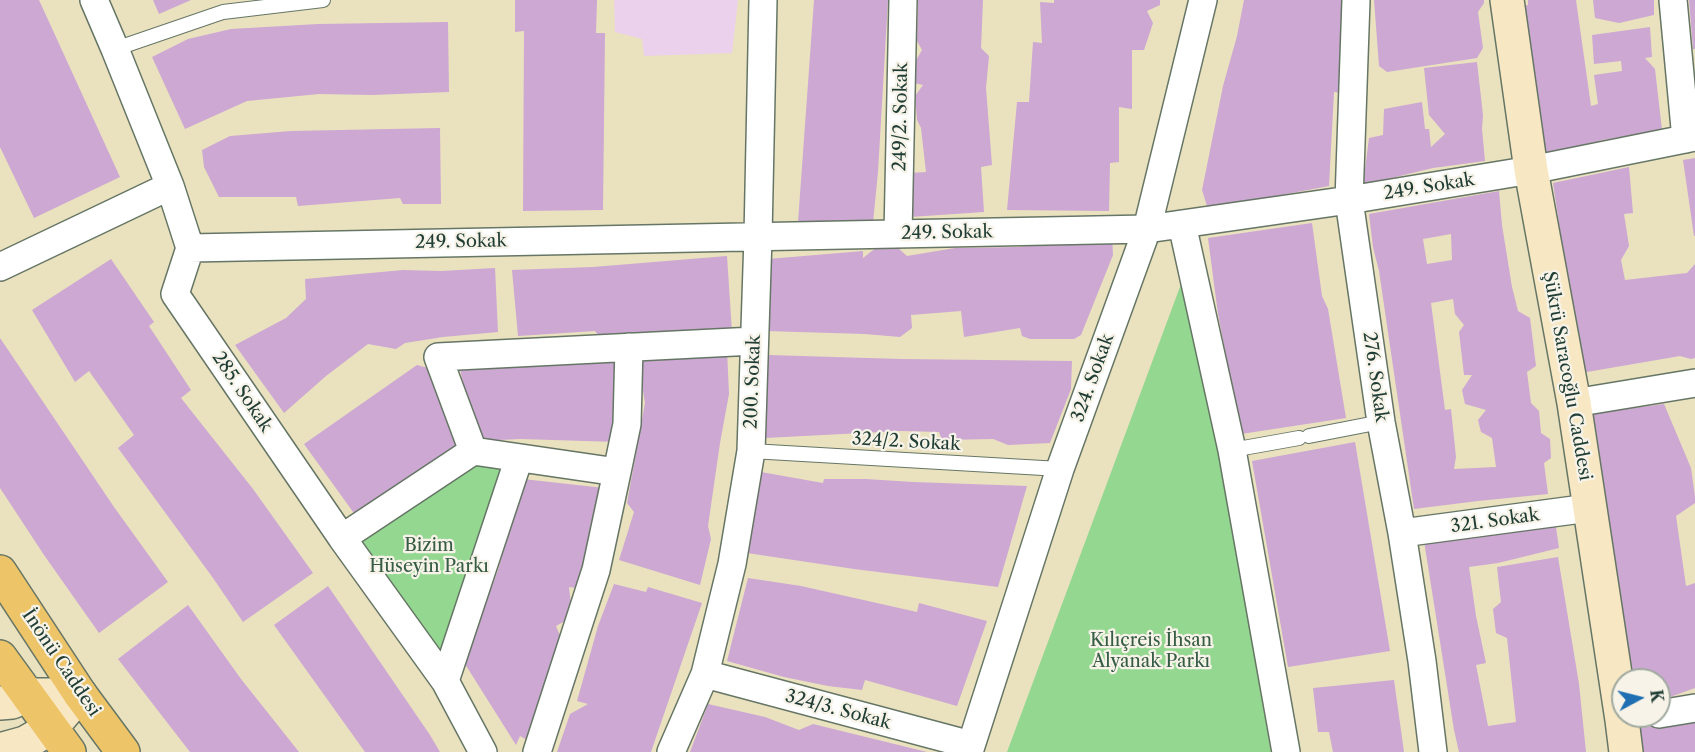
<!DOCTYPE html>
<html>
<head>
<meta charset="utf-8">
<style>
	body { margin:0 }
	#map { position:relative; width:1695px; height:752px; overflow:hidden; background:#eae1bf; font-family:"Libre Caslon Text",serif }
	canvas { display:block }
	.north { position:absolute; left:1611px; top:668px; width:60px; height:60px; box-sizing:border-box; background:#f7f3e8; border:2px solid #a1aaa0; border-radius:50%; rotate:83deg; font-size:16px; font-weight:700; line-height:24px; text-align:center; color:#1f3d34 }
	.north::after { content:''; display:block; margin:auto; width:21px; height:27px; background:#1f6fb2; clip-path:polygon(50% 0,100% 100%,50% 72%,0 100%) }
</style>
</head>
<body>
<div id="map">
<canvas width="1695" height="752"></canvas>
<div class="north">K</div>
</div>
<script>
const context = document.querySelector('canvas').getContext('2d');
context.lineJoin = 'round';
function paint(path, color) {
  context.fillStyle = color;
  context.fill(path, 'evenodd');
}
function stroke(path, color, width, dash) {
  context.strokeStyle = color;
  context.lineWidth = width;
  context.lineCap = dash ? 'butt' : 'round';
  context.setLineDash(dash || []);
  context.stroke(path);
}
function write(font, color, halo, rows, align = 'center') {
  context.font = font + ' "Libre Caslon Text",serif';
  context.lineWidth = 4.5;
  context.setLineDash([]);
  context.textBaseline = 'middle';
  context.strokeStyle = halo;
  context.fillStyle = color;
  for (const [text, x, y, turn = 0] of rows) {
    context.save();
    context.translate(x, y);
    context.rotate((+turn || 0) * Math.PI / 180);
    context.textAlign = isNaN(turn) ? turn : align;
    if (halo) context.strokeText(text, 0, 0);
    context.fillText(text, 0, 0);
    context.restore();
  }
}
const built = new Path2D(`
	M614,0H738L732,53L644,56L642,39L615,32Z`);
const green = new Path2D(`
	M1187,268L1271,752H1007Z
	M476,462L510,463L447,659L358,545Z`);
const building = new Path2D(`
	M0,0H39L120,177L34,218L0,147Z
	M153,0H191L159,14Z
	M515,0H597L596,33H605L603,210L523,211L524,31L515,32Z
	M814,0H888L878,172L873,223L798,222Z
	M918,0H983L981,48L989,56L986,88L992,165L981,167L984,212L910,217L908,173L926,172L921,128L917,120L915,96L923,85L914,83L911,69L922,50L917,41Z
	M1054,0H1160V5L1147,11L1153,23L1144,50H1132V109L1119,107V162L1110,163L1109,211L1007,210L1017,102H1029L1033,42L1042,43L1040,2L1054,3Z
	M1244,0H1345L1342,93L1334,92L1329,186L1208,209L1202,190L1223,86L1237,36Z
	M1374,0H1484V3L1478,12L1483,48L1477,58L1387,72L1379,66Z
	M1528,0H1576L1591,106L1598,104L1594,75L1622,71L1621,61L1594,64L1592,35L1650,27L1652,57L1645,58L1655,69L1662,130L1603,140L1543,156L1517,7L1528,5Z
	M1593,0H1654V15L1619,23L1595,18Z
	M1689,0H1695V49H1693Z
	M448,22L449,92L372,95L319,94L247,101L185,129L152,57L188,39L231,29L318,24Z
	M1477,62L1483,115L1482,129L1485,161L1433,168L1363,185L1369,138L1383,135L1384,109L1422,102L1425,129H1429L1431,147L1445,134L1429,115L1424,68Z
	M440,128L441,204H403L400,198L298,206L296,197H219L204,167L202,150L230,136L291,131Z
	M1695,158V236H1694L1683,160Z
	M1629,167L1633,213L1624,214L1629,246L1621,260L1625,280L1687,273L1695,264V358L1691,359L1680,356L1581,373L1553,183Z
	M1499,191L1502,225L1512,287L1518,311L1530,318L1536,366L1527,372L1531,403L1539,411L1541,433L1550,439L1551,458L1544,463L1548,494L1478,501L1414,509L1379,271L1373,247L1369,214ZM1451,234L1452,260L1427,264L1423,239ZM1453,299L1455,314L1464,325L1459,332L1464,375H1472L1462,390L1465,404L1486,410L1478,420L1481,432L1492,438L1496,467L1454,469L1456,457L1451,409L1445,410L1431,303Z
	M1312,223L1322,296L1328,309L1346,418L1241,434L1218,314L1208,238Z
	M1112,236L1113,255L1081,335L1074,339H1030L1022,336L1020,328L964,337L961,311L911,315L912,328L900,337L865,334L765,331L768,259L863,251V258L877,247H897L907,256L955,248L1018,247Z
	M727,256L732,332L600,337L595,331L518,336L512,270L593,267Z
	M111,259L154,322L149,326L191,390L181,398L253,489L313,573L243,622L213,578L118,448L134,435L89,371L75,382L32,310Z
	M495,268L498,332L443,337L405,343L396,349L368,344L326,376L284,413L235,345L286,318L306,299L305,279L403,270L441,271Z
	M0,338L114,507L168,582L99,633L44,555L0,488Z
	M727,350L729,394L720,443L708,526L711,539L700,585L619,560L634,512L627,503L645,403L637,354Z
	M768,355L901,359L1072,361L1071,389L1050,443L1008,445L993,439L942,440L939,432L901,431L765,438Z
	M620,361L618,442L520,439L477,441L459,365Z
	M417,365L432,369L462,447L356,516L304,444Z
	M1664,404L1691,468L1695,497V503L1676,516L1686,586L1695,583V688L1659,701V680H1629L1586,414Z
	M1355,442L1390,651L1288,667L1252,461Z
	M761,472L823,483L824,479H866L913,482L1027,486L998,587L854,569L747,553Z
	M523,479L604,488L576,588L569,587L571,605L565,621L556,626L561,638L529,741L520,736L516,745L465,664L474,634L498,570Z
	M1555,520L1559,548L1498,563L1469,567L1476,616L1486,663L1476,665L1488,726L1516,722L1507,638L1496,633L1493,609L1501,602L1497,567L1558,557L1579,684L1586,752H1459L1454,730L1424,541Z
	M748,578L801,586L917,612L919,603L987,621L957,706L865,680L862,690L828,686L784,677L727,661Z
	M614,584L646,592L648,587L702,603L651,752H557L570,714L588,704L577,701L598,626Z
	M328,586L430,735L440,752H365L274,625Z
	M188,605L241,679L299,752H190L118,659Z
	M1394,680L1404,752H1333L1329,732H1318L1313,688Z
	M708,704L765,717L799,730L813,724L927,752H690Z
	M1695,721V752H1634L1631,729Z`);
const lane = new Path2D(`
	M115,49L223,12L323,0
	M1309,436L1381,422
	M1232,450L1299,438
	M751,451L1060,469`);
const street = new Path2D(`
	M94,0L115,49L170,186L190,248L175,294L342,538L445,681L483,752
	M1356,0L1349,200L1381,422L1402,533L1422,661L1433,752
	M1673,0L1686,139
	M1182,224L1232,450L1286,752
	M898,234L903,0
	M190,248L1147,229L1349,200L1531,170L1695,137
	M0,267L170,186
	M1574,403L1695,383
	M473,451L438,357L754,341
	M617,472L627,424L629,347
	M1402,533L1589,508
	M342,538L473,451L617,472L596,570L537,752
	M705,674L971,745
	M445,681L519,458
	M1659,714L1695,708
	M671,752L705,674L732,564L751,451L758,237L763,0
	M969,752L1060,469L1147,229L1203,0`);
const secondary = new Path2D(`
	M1507,0L1531,170L1574,403L1622,720L1626,752
	M0,703L12,702L27,695H55
	M0,750L25,743L51,728L80,694`);
const primary = new Path2D(`
	M0,572L80,694L123,752
	M0,657L69,752`);
const streetNames = [
	["249/2. Sokak",901,117,-89],
	["249. Sokak",1429,187,-9],
	["249. Sokak",947,233,-1],
	["249. Sokak",461,242,-1],
	["Şükrü Saracoğlu Caddesi",1567,376,80],
	["276. Sokak",1375,377,82],
	["324. Sokak",1093,378,-70],
	["200. Sokak",753,382,-88],
	["285. Sokak",242,392,56],
	["324/2. Sokak",906,442,3],
	["321. Sokak",1495,521,-8],
	["İnönü Caddesi",61,663,56],
	["324/3. Sokak",838,710,15]
];
const parkNames = [
	["Bizim",429,546],
	["Hüseyin Parkı",429,567],
	["Kılıçreis İhsan",1151,641],
	["Alyanak Parkı",1151,662]
];
paint(built, '#ebd1eb');
paint(green, '#93d790');
paint(building, '#cca8d3');
stroke(lane, '#667665', 16);
stroke(street, '#667665', 30);
stroke(secondary, '#667665', 36);
stroke(primary, '#667665', 36);
stroke(lane, '#fff', 14);
stroke(street, '#fff', 27);
stroke(secondary, '#f8e7c3', 33);
stroke(primary, '#eec469', 33);
write('18px', '#1f3d34', '#f7f3e8', streetNames);
write('18px', '#365c46', '#f7f3e8', parkNames);
</script>
</body>
</html>
